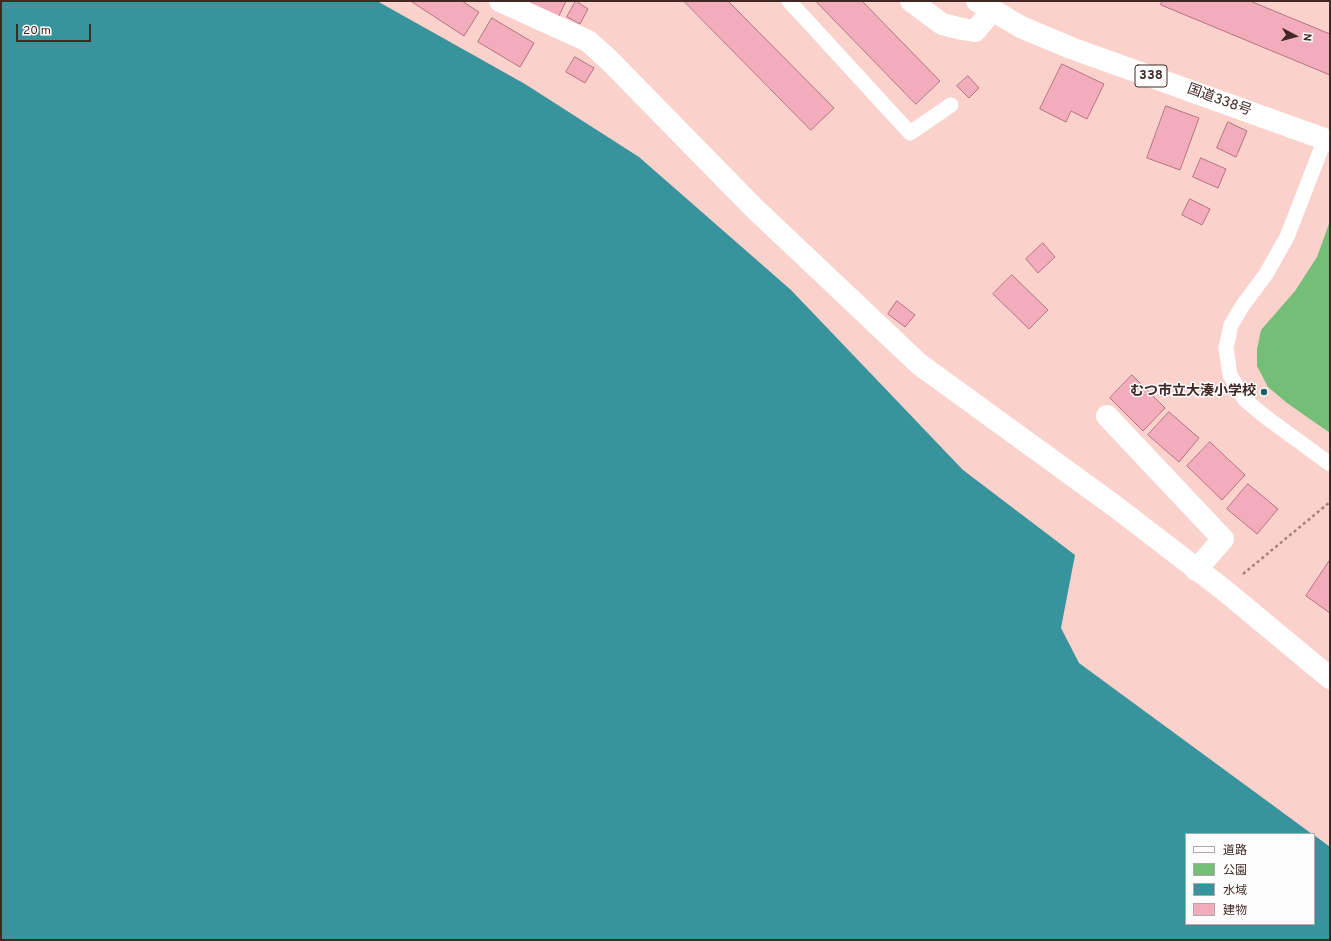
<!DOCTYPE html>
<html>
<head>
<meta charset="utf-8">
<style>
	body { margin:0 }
	#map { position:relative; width:1331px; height:941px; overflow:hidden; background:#fbd1cc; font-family:Overpass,"Noto Sans JP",sans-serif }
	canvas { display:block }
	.frame { position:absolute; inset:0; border:2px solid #422825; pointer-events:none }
	.legend { position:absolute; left:1185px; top:833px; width:130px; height:92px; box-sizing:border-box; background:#fdfdfd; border:1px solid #b2a8a7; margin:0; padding:5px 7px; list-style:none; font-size:12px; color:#422825 }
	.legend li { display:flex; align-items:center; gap:8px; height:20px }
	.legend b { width:20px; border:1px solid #b2a8a7 }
	.north { position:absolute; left:1275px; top:16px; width:40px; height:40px; -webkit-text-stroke:3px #fdfdfd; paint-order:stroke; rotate:96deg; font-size:11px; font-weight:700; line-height:16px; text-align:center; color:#422825 }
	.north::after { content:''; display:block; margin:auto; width:14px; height:18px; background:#422825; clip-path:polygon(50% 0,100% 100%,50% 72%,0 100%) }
	.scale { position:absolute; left:16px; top:24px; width:75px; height:18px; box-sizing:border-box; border:2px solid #422825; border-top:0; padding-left:5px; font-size:12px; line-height:14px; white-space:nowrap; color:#422825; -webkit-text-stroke:3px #fdfdfd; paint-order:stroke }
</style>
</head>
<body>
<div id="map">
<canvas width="1331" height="941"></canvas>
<div class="frame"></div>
<ul class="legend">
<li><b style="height:5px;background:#fff"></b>道路</li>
<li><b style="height:11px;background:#75be77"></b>公園</li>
<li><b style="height:11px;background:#37939c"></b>水域</li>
<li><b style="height:11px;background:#f3acbb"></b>建物</li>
</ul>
<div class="north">N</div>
<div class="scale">20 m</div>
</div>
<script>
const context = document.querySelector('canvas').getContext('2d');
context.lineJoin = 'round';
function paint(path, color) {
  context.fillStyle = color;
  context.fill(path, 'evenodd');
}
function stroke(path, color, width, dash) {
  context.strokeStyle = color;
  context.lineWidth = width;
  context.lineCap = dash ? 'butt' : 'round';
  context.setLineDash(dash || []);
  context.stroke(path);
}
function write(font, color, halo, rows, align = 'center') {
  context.font = font + ' Overpass,"Noto Sans JP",sans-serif';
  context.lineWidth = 3;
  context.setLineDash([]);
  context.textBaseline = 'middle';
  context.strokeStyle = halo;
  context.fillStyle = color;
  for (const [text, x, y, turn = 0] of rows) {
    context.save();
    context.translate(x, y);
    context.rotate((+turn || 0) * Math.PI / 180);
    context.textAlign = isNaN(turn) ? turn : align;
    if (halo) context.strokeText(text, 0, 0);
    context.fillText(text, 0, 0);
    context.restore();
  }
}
const green = new Path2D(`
	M1330,221V433L1287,403L1268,387L1257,366V349L1261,330L1295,291L1317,257Z`);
const water = new Path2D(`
	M1,1H377L525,84L639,157L791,290L963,470L1075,555L1061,628L1079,663L1312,834H1186V924H1314V835L1330,847V940H1Z`);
const building = new Path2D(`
	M412,1H462L479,12L464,36L412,2Z
	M522,1H566L558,18Z
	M576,1L588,9L580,24L567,17Z
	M684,1H728L834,108L811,130Z
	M816,1H862L940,81L916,104Z
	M1162,1H1250L1330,34V75L1161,5Z
	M492,18L534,43L520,67L478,42Z
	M575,57L594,68L585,83L566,72Z
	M1062,64L1104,84L1087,119L1071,111L1066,122L1040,109Z
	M968,76L979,88L969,98L957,86Z
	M1166,106L1199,118L1180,170L1147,158Z
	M1228,122L1247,131L1236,157L1217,148Z
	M1201,158L1226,169L1218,188L1193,177Z
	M1190,199L1210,209L1202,225L1182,215Z
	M1043,243L1055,257L1038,273L1026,259Z
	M1012,275L1048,310L1029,329L993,294Z
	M897,301L915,315L905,327L888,314Z
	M1132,375L1165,408L1143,431L1110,398Z
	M1169,412L1199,438L1179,462L1148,435Z
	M1210,442L1245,475L1222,500L1187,466Z
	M1248,484L1278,509L1257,534L1227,509Z
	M1330,560V613L1306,596Z`);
const path = new Path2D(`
	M1243,574L1330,502`);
const lane = new Path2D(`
	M789,1L910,133L951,105
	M1325,139L1287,237L1266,274L1243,305L1231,325L1226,348L1230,375L1245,400L1267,418L1330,464`);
const street = new Path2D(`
	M500,1L588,41L609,60L753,207L919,364L1116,507L1224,590L1330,678
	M911,1L942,24L962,29L975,31L992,11
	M1107,416L1223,539L1196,570`);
const highway = new Path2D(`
	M977,1L1021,27L1071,48L1330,141`);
const markers = [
	[1264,392,4,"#13626a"]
];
const shields = [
	[1151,76,32]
];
const shieldNames = [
	["338",1151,76]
];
const streetNames = [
	["国道338号",1219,101,20]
];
const poiNames = [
	["むつ市立大湊小学校",1256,392]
];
paint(green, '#75be77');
paint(water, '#37939c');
paint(building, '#f3acbb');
stroke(building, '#b27382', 1);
stroke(path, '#a4827e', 2.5, [3, 3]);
stroke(lane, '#fff', 15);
stroke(street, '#fff', 22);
stroke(highway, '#fff', 22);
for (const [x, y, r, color] of markers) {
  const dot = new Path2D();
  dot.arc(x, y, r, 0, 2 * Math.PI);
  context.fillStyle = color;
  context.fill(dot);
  stroke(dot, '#fdfdfd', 1.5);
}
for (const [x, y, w] of shields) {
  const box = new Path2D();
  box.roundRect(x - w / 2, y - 11, w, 22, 3);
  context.fillStyle = '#fdfdfd';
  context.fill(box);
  stroke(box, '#422825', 1);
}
write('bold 13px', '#422825', null, shieldNames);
write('14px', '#422825', '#fdfdfd', streetNames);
write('bold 14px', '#422825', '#fdfdfd', poiNames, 'right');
</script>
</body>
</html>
